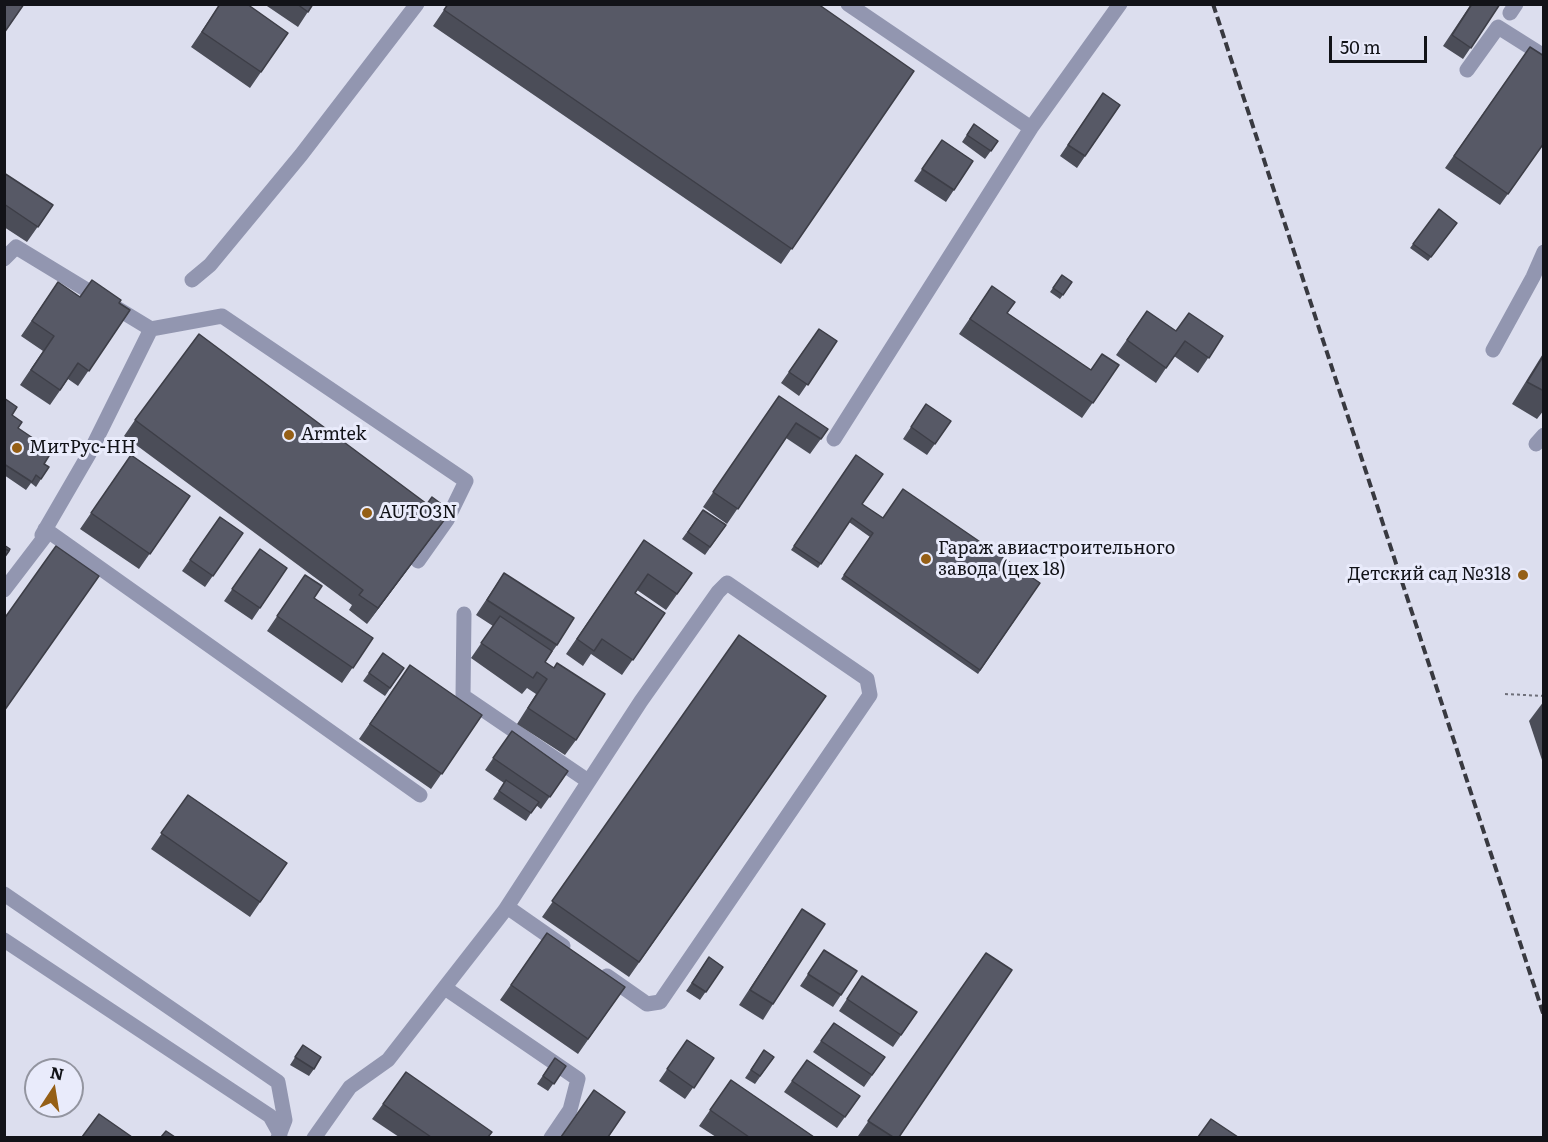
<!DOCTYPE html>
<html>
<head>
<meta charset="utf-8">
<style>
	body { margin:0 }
	#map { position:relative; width:1548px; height:1142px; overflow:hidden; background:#dcdeee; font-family:Literata,serif }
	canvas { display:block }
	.frame { position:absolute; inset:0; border:6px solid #121318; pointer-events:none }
	.north { position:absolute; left:24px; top:1058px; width:60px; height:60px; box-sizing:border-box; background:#e9ebfb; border:2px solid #9395a0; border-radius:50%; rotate:12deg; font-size:16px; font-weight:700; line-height:24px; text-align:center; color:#121318 }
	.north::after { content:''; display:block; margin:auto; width:21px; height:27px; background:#955f16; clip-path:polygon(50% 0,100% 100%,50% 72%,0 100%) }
	.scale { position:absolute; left:1329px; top:36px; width:98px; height:27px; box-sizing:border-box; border:3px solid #121318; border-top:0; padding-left:8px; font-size:18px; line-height:21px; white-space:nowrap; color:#121318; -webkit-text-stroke:4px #e9ebfb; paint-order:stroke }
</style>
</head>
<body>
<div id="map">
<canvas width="1548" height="1142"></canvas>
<div class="frame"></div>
<div class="north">N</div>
<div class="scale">50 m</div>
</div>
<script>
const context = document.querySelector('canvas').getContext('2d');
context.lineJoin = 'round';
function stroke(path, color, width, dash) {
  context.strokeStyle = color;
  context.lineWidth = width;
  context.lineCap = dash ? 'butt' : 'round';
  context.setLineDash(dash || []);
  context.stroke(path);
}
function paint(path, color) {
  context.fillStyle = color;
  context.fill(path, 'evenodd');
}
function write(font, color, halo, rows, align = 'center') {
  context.font = font + ' Literata,serif';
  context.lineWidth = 6;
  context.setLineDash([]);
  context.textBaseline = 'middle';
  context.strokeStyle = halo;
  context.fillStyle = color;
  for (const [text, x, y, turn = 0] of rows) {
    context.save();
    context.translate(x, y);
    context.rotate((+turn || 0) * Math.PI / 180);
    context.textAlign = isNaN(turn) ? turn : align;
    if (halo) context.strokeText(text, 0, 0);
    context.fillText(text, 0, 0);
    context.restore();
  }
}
const path = new Path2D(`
	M1505,694L1544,696`);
const minor = new Path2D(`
	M848,4L1031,128L1120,4
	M1510,13L1516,4
	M1467,70L1498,27L1544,56
	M4,259L16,247L151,329L89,454L42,535L43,539L4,590
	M192,280L210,265L301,155L417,4
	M151,329L222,316L466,481L447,520L418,561
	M1493,350L1533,277L1544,252
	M834,439L1031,128
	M1536,444L1544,435
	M45,529L420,795
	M464,614L463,696L588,781
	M4,894L278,1082L285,1120L278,1138
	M505,910L510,909L563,946
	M4,940L270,1116L280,1134
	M445,988L578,1079L570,1110L551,1138
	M314,1138L350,1087L388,1060L505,910L641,701L718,592L727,583L867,679L870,695L660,1002L647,1004L607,976`);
const rail = new Path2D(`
	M1213,4L1544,1016`);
const wall = new Path2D(`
	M220,4L288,33L250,88L191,47Z
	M264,4H313L298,27Z
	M448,4L914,71L781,264L433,26Z
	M1471,4H1500L1463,59L1443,46Z
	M1530,47L1544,143L1500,205L1445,168Z
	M1103,93L1120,105L1077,168L1060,156Z
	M974,124L998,141L985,159L962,142Z
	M942,140L973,161L946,202L914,181Z
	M4,173L53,205L27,242L4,227Z
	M1439,209L1457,223L1428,261L1410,248Z
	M1062,275L1072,282L1060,299L1050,292Z
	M58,282L80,297L119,303L130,310L78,386L68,379L50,405L20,385L43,351L21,336Z
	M992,286L1007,313L1091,370L1119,365L1082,418L959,334Z
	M1147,311L1176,331L1223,336L1198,373L1174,356L1156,383L1116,355Z
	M819,329L837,341L799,396L781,383Z
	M1544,352V410L1537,419L1512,404Z
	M779,396L828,429L810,454L786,438L727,524L703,507Z
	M4,398L18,428L44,464L41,479L36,487L31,483L26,490L4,475Z
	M926,404L951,421L927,455L903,439Z
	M135,420L427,504L451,511L367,624L349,610L352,605L124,436Z
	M131,455L190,496L139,569L80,529Z
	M856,455L862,504L883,518L1040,583L978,674L841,579L870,537L849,522L818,568L791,550Z
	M703,510L726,525L705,555L682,539Z
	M220,517L243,533L205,587L182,571Z
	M644,540L692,573L666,610L637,590L635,593L665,613L622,675L591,654L583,666L566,654Z
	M260,549L287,568L252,620L224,601Z
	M504,573L557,645L545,662L576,740L565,755L517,724L536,694L527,688L522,694L471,658L493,626L476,615Z
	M305,575L314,598L373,638L342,683L267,631Z
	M739,635L826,696L629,977L542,917Z
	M383,653L404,668L385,696L363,681Z
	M410,665L482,715L431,789L359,739Z
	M1544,701V766L1529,721Z
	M512,731L568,771L541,809L536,805L526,821L493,799L504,783L485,770Z
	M188,795L287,863L250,917L151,849Z
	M802,909L773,1004L763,1020L739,1005Z
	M547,933L625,987L578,1054L500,1000Z
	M824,950L841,995L833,1007L800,986Z
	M986,953L899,1137H860L858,1136Z
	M709,957L723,967L700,1000L686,991Z
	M862,976L917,1012L893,1047L839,1011Z
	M834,1023L885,1057L864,1087L813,1052Z
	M687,1040L714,1058L685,1099L659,1081Z
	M303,1045L314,1069L309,1076L290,1065Z
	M764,1050L774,1057L755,1084L745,1078Z
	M555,1058L566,1066L548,1091L537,1084Z
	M807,1060L860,1096L837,1128L784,1092Z
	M406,1072L488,1137H399L372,1119Z
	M731,1080L814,1137H716L699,1126Z`);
const shadedWall = new Path2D(`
	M451,511L440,526L367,624L378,608Z`);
const building = new Path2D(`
	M4,4H24L4,33Z
	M220,4H247L288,33L261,72L202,32Z
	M297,4H313L308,12Z
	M448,4H818L914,71L792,249L444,10Z
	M1472,4H1500L1471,48L1452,35Z
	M1530,47L1544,56V143L1508,194L1454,156Z
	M1103,93L1120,105L1085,156L1068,145Z
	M974,124L998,141L991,151L967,135Z
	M942,140L973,161L954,190L922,169Z
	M4,173L53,205L38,227L4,204Z
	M1439,209L1457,223L1431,257L1413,244Z
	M1062,275L1072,282L1063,295L1053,288Z
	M92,280L121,300L119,303L130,310L89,371L78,363L60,390L31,370L54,336L32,321L58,282L80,297Z
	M992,286L1015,302L1007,313L1091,370L1102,354L1119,365L1093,403L970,319Z
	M1147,311L1176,331L1189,313L1223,336L1209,358L1185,341L1166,368L1127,340Z
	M819,329L837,341L808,385L789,372Z
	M199,334L427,504L432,497L451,511L378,608L359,595L363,590L135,420Z
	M1544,355V391L1527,382Z
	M779,396L828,429L821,439L796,423L738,509L713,492Z
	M4,398L17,407L12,415L22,422L18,428L52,451L44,464L49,467L41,479L36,475L32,482L4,464Z
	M926,404L951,421L935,444L911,427Z
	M131,455L190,496L150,554L91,513Z
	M856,455L883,474L862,504L883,518L903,489L1040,583L980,670L844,575L873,533L852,518L821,564L794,546Z
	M703,510L726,525L710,547L688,532Z
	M220,517L243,533L213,576L190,560Z
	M644,540L692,573L677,594L648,574L635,593L665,613L633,660L602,639L594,651L577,639Z
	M4,545L10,549L9,551L4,548Z
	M56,546L99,576L4,711V619Z
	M4,548L9,551L4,558Z
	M260,549L287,568L260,608L232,589Z
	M504,573L574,618L557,645L487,600Z
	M305,575L322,586L314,598L373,638L353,668L277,616Z
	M500,616L552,651L545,662L554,668L557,663L605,694L576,740L528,708L547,679L537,672L533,678L481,643Z
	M739,635L826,696L639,962L552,901Z
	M383,653L404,668L390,688L369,673Z
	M410,665L482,715L442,774L370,724Z
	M512,731L568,771L550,797L493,758Z
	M506,780L539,802L531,813L499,791Z
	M188,795L287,863L260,902L161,833Z
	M802,909L825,924L773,1004L750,990Z
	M547,933L625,987L588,1039L511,985Z
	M824,950L857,971L841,995L808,974Z
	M986,953L1012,970L899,1137H893L868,1121Z
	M709,957L723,967L706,992L692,983Z
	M862,976L917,1012L901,1035L847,999Z
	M834,1023L885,1057L872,1075L821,1041Z
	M687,1040L714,1058L694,1088L667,1069Z
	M303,1045L321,1057L314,1069L295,1057Z
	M764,1050L774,1057L760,1076L751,1070Z
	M555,1058L566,1066L554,1084L543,1076Z
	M807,1060L860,1096L845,1117L792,1081Z
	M406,1072L492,1132L488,1137H431L383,1104Z
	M731,1080L814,1137H749L710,1110Z
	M594,1090L625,1112L608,1137H561Z
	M99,1114L132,1137H82Z
	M1211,1119L1238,1137H1198Z
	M166,1131L175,1137H161Z`);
const markers = [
	[289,435,6,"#955f16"],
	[17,448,6,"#955f16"],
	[367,513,6,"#955f16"],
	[926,559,6,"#955f16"],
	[1523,575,6,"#955f16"]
];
const poiNames = [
	["Armtek",301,435],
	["МитРус-НН",29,448],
	["AUTO3N",379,513],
	["Гараж авиастроительного",938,549],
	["завода (цех 18)",938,570],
	["Детский сад №318",1511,575,"right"]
];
stroke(path, '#6e6f79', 2, [3, 3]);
stroke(minor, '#9296b0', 15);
stroke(rail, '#383940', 4, [9, 4.5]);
paint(wall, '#4b4d58');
paint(shadedWall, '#3d3e47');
paint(building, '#575966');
stroke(building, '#3d3e47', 1.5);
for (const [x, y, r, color] of markers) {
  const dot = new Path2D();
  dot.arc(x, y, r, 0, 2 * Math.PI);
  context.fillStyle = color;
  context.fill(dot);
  stroke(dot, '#e9ebfb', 2);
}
write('18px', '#121318', '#e9ebfb', poiNames, 'left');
</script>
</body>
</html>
